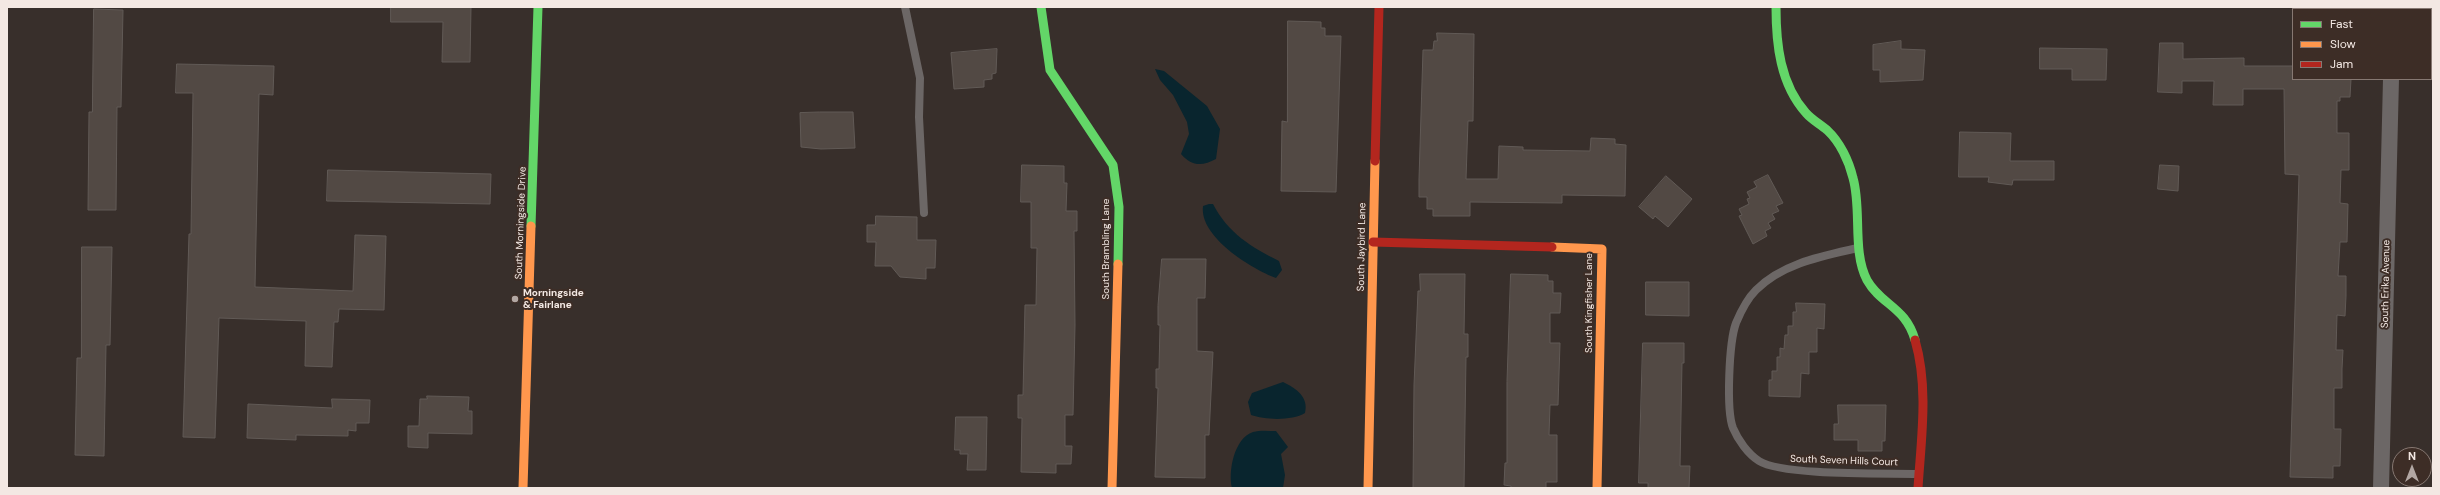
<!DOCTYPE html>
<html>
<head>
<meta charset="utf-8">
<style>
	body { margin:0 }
	#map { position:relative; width:2440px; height:495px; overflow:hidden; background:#382f2b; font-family:"DM Sans",sans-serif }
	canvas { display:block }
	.frame { position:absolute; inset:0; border:8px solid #f3e8e3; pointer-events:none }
	.legend { position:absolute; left:2292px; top:8px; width:140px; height:72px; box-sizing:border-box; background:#3d2d26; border:1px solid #867872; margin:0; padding:5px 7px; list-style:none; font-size:12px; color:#f3e8e3 }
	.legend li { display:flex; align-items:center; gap:8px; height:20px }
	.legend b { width:20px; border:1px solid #867872 }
	.north { position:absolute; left:2392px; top:447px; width:40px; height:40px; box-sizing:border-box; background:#3d2d26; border:1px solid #867872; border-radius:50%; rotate:0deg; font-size:11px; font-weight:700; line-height:16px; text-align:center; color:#f3e8e3 }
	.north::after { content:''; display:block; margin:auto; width:14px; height:18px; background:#b2a7a3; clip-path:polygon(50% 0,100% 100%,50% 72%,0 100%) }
</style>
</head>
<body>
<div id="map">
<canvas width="2440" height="495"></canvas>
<div class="frame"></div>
<ul class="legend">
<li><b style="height:5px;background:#63d668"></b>Fast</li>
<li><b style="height:5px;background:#ff974d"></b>Slow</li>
<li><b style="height:5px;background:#b3261e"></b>Jam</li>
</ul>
<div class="north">N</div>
</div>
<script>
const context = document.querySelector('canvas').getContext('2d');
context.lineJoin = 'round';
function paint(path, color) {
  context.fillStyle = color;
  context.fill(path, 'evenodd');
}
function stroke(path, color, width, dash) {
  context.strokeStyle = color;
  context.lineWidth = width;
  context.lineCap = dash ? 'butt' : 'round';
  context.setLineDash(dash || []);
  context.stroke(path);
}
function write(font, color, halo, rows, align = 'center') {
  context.font = font + ' "DM Sans",sans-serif';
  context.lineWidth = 4;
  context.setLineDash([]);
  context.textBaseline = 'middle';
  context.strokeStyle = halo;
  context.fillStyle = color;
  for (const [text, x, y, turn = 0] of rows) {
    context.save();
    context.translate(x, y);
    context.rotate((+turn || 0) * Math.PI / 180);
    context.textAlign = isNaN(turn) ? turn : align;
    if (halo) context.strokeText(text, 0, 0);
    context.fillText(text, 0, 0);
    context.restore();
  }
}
const water = new Path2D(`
	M1155,69L1164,71L1207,106L1220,129L1216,159C1203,166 1192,167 1181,154L1189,134L1187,122L1173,95L1160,80Z
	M1209,204H1213C1228,233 1251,247 1279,261L1282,270L1276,278C1252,269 1199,237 1203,206Z
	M1283,382C1296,388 1309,397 1305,413C1292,421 1265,420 1251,415L1248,402L1252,393Z
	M1276,431L1288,447L1281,454L1285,475L1283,488H1232C1228,472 1234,438 1253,432C1260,430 1269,431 1276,431Z`);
const building = new Path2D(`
	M391,7H471L470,62H442L443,22H391Z
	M94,9L123,10L121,107H117L116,210H88L89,112H92Z
	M1288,21L1321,22V28H1325V36H1341L1336,192L1281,191L1282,121L1287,122Z
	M1437,33L1474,34L1473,121H1468L1466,179H1498L1499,146L1523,147V150L1590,151L1591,138L1615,139V144L1626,145L1625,196L1562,195V203L1470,202V216H1433V209H1427V197H1419V179L1423,50H1433L1434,41H1437Z
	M1901,41V49L1925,50L1923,80L1880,82V70H1873V45Z
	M2160,43H2183V59L2244,58V66H2293V79H2351L2350,97H2340V101H2337V133H2349V170H2341L2340,203L2348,204L2347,242H2340L2338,276H2346V296L2345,316L2337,315L2336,350H2343L2342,369V388H2334V429H2341L2340,466H2333V478L2290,477L2299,175L2285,174L2284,89H2243V105H2213L2214,81H2182V93L2158,92Z
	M2040,48L2107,49L2106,80H2072V69H2040Z
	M997,49L996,73L992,74V79L984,80V87L954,89L951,53Z
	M177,64L274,66L273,95L259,94L255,287L353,291L355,235L386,236L384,310L339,309L338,322H334L332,367L305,366L306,321L219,318L215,438L183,437L189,234H191L193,93H176Z
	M820,112H853L855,148L821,149L801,147L800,113Z
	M1960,132L2011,133L2010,161H2054V180H2013L2012,185L1988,182L1989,177H1959Z
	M1022,165L1064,166V183H1067L1066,211H1077V231H1074L1075,325L1073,415H1065V446H1072L1071,464H1056V473L1021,472L1022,418H1018V395H1023L1025,305H1036L1037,248H1031V202H1021Z
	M2160,165L2179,166L2178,191L2158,189Z
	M328,170L491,174L490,204L327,201Z
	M1768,175L1783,203L1776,206L1779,211L1772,214L1775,219L1768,223L1771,228L1765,231L1767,236L1753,244L1739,216L1742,215L1739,209L1749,204L1747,199L1750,198L1747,192L1757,187L1754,182Z
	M1666,176L1692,199L1668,227L1655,216L1653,219L1639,207Z
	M876,216L917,217V240H936L935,268H926V279L900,277L891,266H875L876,242H867V225H875Z
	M82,247H112L110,345H106L104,456L75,455L77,358H81Z
	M1162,259H1206L1205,298H1197V351L1213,352L1209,435H1205V478L1155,477L1158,388H1156V369H1159L1160,325H1158V306Z
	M1420,274H1465L1464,334H1468V357H1466L1464,488H1413L1414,385L1418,291H1420Z
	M1511,274L1548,275V281H1553V293H1561L1560,313H1550V343H1560L1558,405H1550L1549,435H1557V482H1546V488H1511V486L1504,485L1505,463H1507V382Z
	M1646,282H1689V316L1646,315Z
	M1796,303L1825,304L1824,329L1817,328V352H1809V374L1801,373L1800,397L1769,396V380H1772V371H1777V357H1780V348L1784,349L1785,335H1788V326H1793V312H1796Z
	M1643,343H1684V363H1682L1680,466H1690L1689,488H1648V483H1639Z
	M427,396L469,397L468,411H472V434L428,433V448L408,447V426H419L420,399H427Z
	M332,399L370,400L369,423H356V431L348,430V436L296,435V440L247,438L248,404L332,408Z
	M1838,405H1886L1885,441H1882V451H1858V440H1834V424H1838Z
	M956,417H987L986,470H967L968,454H960V450H955Z`);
const lane = new Path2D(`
	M905,7L920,78L919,117L924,213
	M1858,248C1823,256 1783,263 1756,290C1747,299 1741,311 1736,323C1729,342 1726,410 1733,428C1738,440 1748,454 1759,461C1783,476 1885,473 1918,474`);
const street = new Path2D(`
	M2393,9V7
	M2381,488L2391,79`);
const fast = new Path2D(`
	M1041,7L1050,70L1113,165L1119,207L1118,264
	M1776,7C1776,44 1780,84 1806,113C1812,120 1820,124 1827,130C1840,142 1849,161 1853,178C1862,209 1852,252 1867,280C1881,305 1906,307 1915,340
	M531,226L538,7`);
const slow = new Path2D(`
	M1552,247L1602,249L1597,488
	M523,488L531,226
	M1112,488L1118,264
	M1368,488L1375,161`);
const jam = new Path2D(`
	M1375,161L1379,7
	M1373,242L1552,247
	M1915,340C1929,388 1921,440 1918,488`);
const markers = [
	[515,299,4,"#b2a7a3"]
];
const streetNames = [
	["South Morningside Drive",521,223,-88],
	["South Jaybird Lane",1362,247,-89],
	["South Brambling Lane",1106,249,-90],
	["South Erika Avenue",2386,284,-89],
	["South Kingfisher Lane",1589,303,-90],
	["South Seven Hills Court",1844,461,2]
];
const poiNames = [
	["Morningside",523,293],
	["& Fairlane",523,305]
];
paint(water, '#09252e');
paint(building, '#524944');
stroke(building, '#615a56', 1);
stroke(lane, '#6c6766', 8);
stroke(street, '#6c6766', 16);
stroke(fast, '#63d668', 9);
stroke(slow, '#ff974d', 9);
stroke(jam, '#b3261e', 9);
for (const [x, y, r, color] of markers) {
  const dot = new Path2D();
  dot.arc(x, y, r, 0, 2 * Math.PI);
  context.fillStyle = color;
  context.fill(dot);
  stroke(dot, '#3d2d26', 1.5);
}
write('10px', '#f3e8e3', '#3d2d26', streetNames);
write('bold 10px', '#f3e8e3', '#3d2d26', poiNames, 'left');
</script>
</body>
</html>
